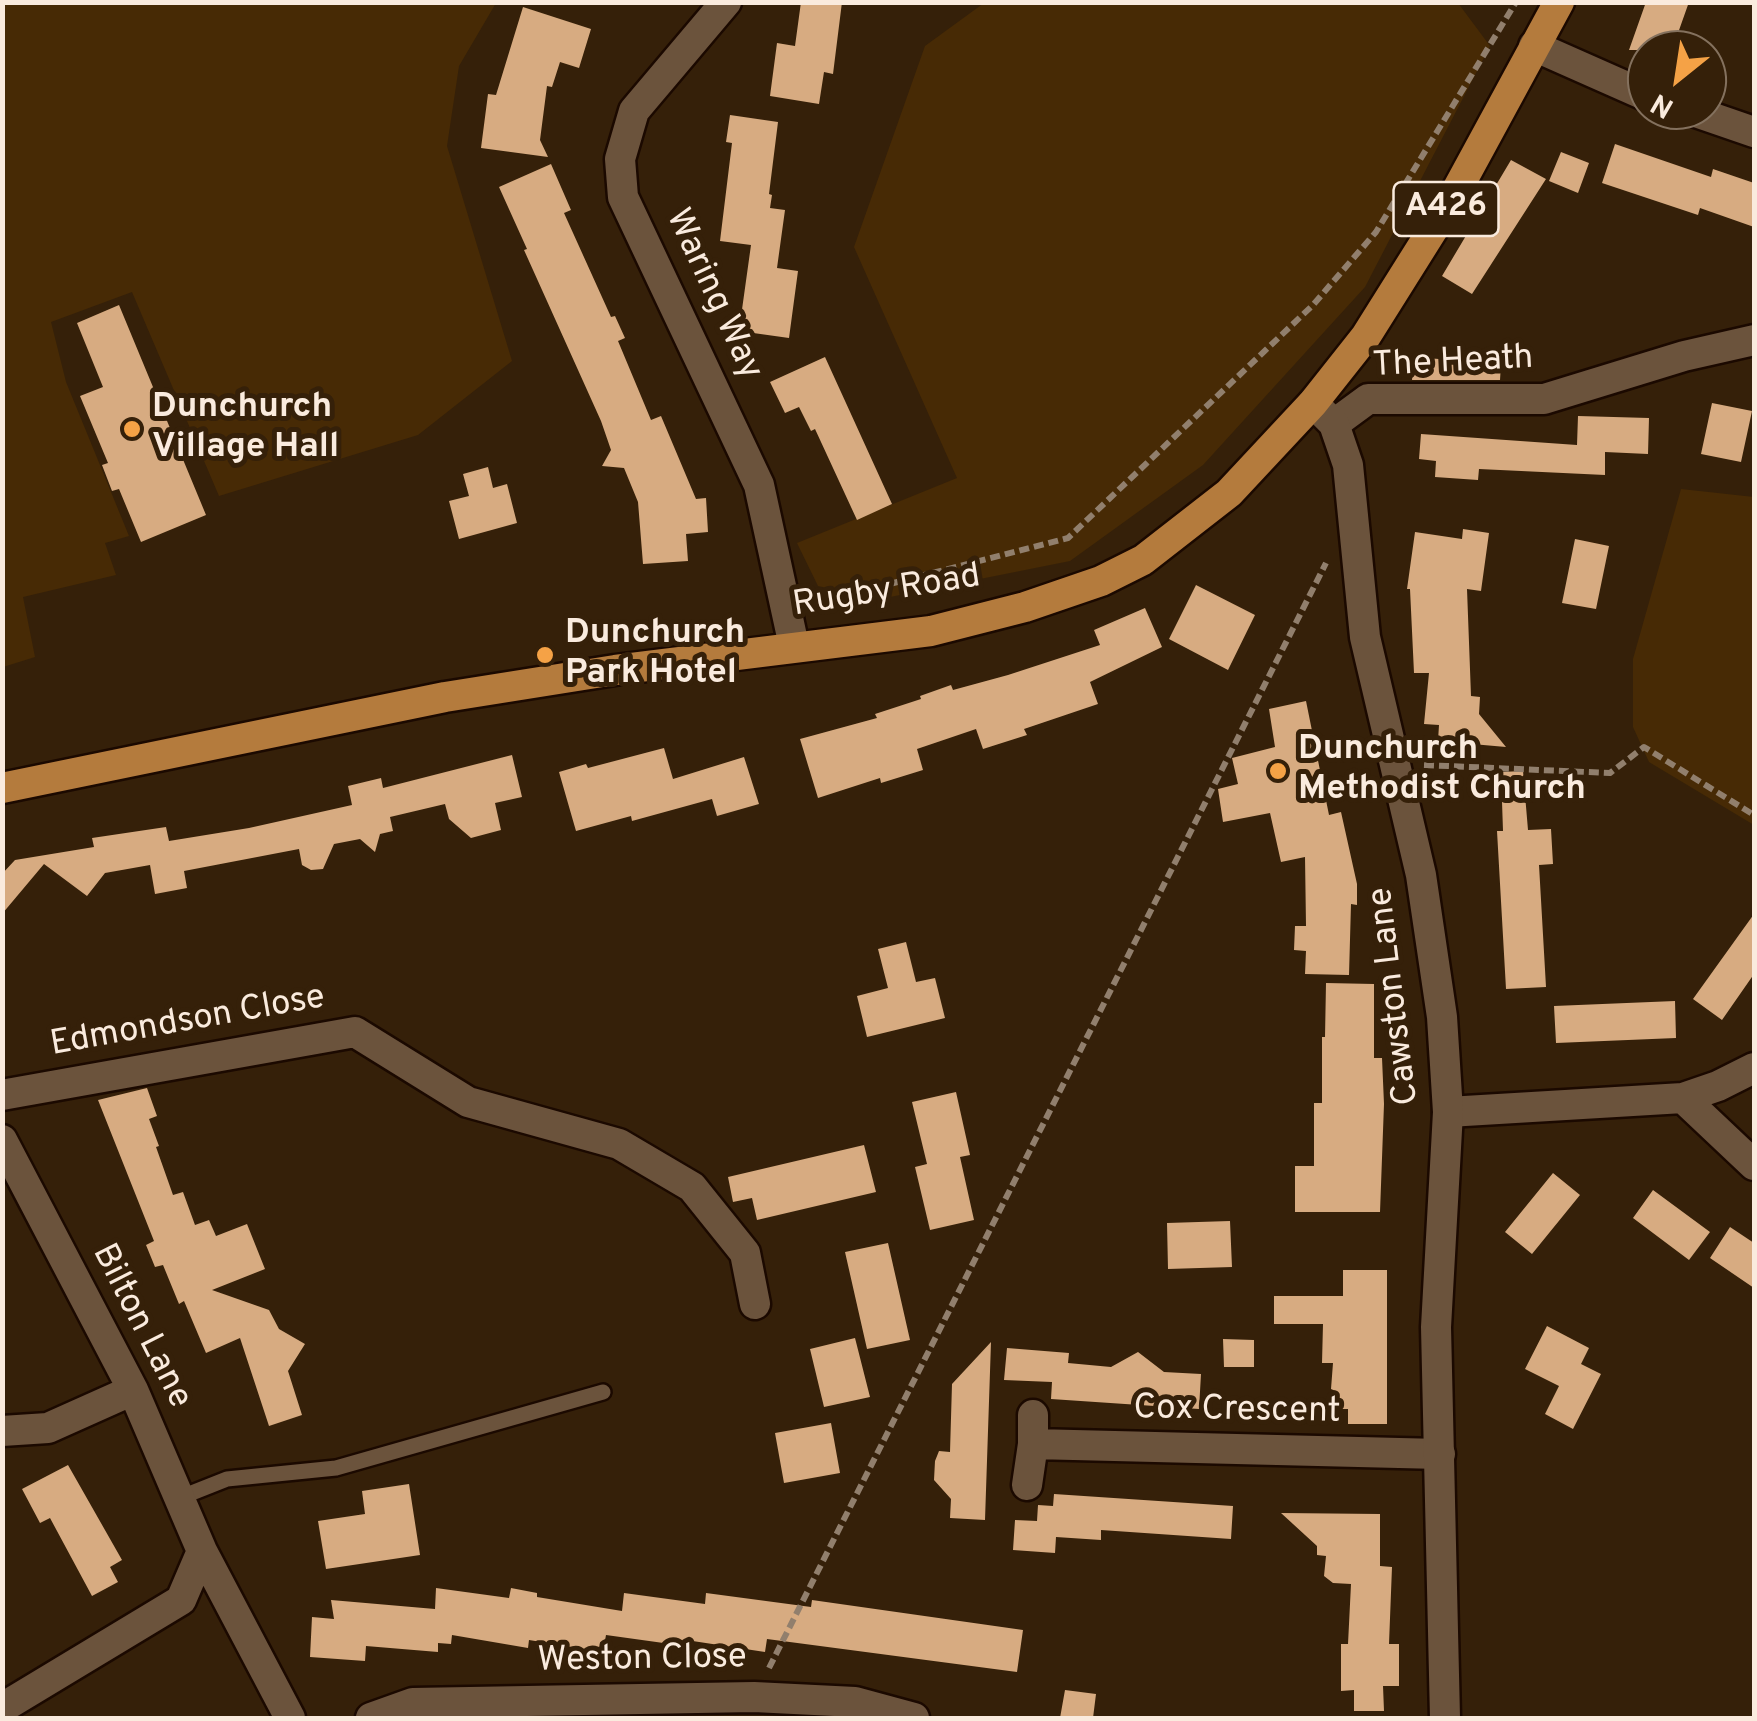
<!DOCTYPE html>
<html>
<head>
<meta charset="utf-8">
<style>
	body { margin:0 }
	#map { position:relative; width:1757px; height:1721px; overflow:hidden; background:#352009; font-family:Overpass,sans-serif }
	canvas { display:block }
	.frame { position:absolute; inset:0; border:5px solid #faebde; pointer-events:none }
	.north { position:absolute; left:1627px; top:30px; width:100px; height:100px; box-sizing:border-box; background:#352009; border:2px solid #84715e; border-radius:50%; rotate:210deg; font-size:28px; font-weight:700; line-height:40px; text-align:center; color:#faebde }
	.north::after { content:''; display:block; margin:auto; width:35px; height:45px; background:#f5a246; clip-path:polygon(50% 0,100% 100%,50% 72%,0 100%) }
</style>
</head>
<body>
<div id="map">
<canvas width="1757" height="1721"></canvas>
<div class="frame"></div>
<div class="north">N</div>
</div>
<script>
const context = document.querySelector('canvas').getContext('2d');
context.lineJoin = 'round';
function paint(path, color) {
  context.fillStyle = color;
  context.fill(path, 'evenodd');
}
function stroke(path, color, width, dash) {
  context.strokeStyle = color;
  context.lineWidth = width;
  context.lineCap = dash ? 'butt' : 'round';
  context.setLineDash(dash || []);
  context.stroke(path);
}
function write(font, color, halo, rows, align = 'center') {
  context.font = font + ' Overpass,sans-serif';
  context.lineWidth = 10;
  context.setLineDash([]);
  context.textBaseline = 'middle';
  context.strokeStyle = halo;
  context.fillStyle = color;
  for (const [text, x, y, turn = 0] of rows) {
    context.save();
    context.translate(x, y);
    context.rotate((+turn || 0) * Math.PI / 180);
    context.textAlign = isNaN(turn) ? turn : align;
    if (halo) context.strokeText(text, 0, 0);
    context.fillText(text, 0, 0);
    context.restore();
  }
}
const green = new Path2D(`
	M3,2L496,3L459,66L447,146L512,361L418,435L219,496L132,292L51,322L66,382L129,536L105,543L116,575L23,597L35,657L3,667Z
	M984,3H1458L1490,46L1365,287L1203,465L1070,561L880,599L818,586L797,543L957,478L854,247L925,46Z
	M1681,489L1754,497V825L1649,762L1633,727V659Z`);
const building = new Path2D(`
	M801,2H842L833,74L824,72L819,104L770,96L777,43L795,46Z
	M1646,2H1689L1672,50H1629Z
	M523,7L591,29L579,68L560,62L552,87L547,86L540,140L548,157L481,148L488,94L496,95Z
	M730,115L778,122L769,194L772,195L770,208L785,210L777,268L798,271L789,338L739,331L751,245L720,241L732,143L726,142Z
	M1615,144L1711,177L1713,169L1754,183V227L1700,208L1698,215L1602,183Z
	M1561,152L1589,163L1578,193L1549,181Z
	M1511,160L1546,179L1472,294L1442,276Z
	M551,164L571,210L564,213L611,317L615,316L625,338L618,341L651,420L661,416L696,499L706,498L708,532L686,534L688,561L643,564L638,502L624,468L602,466L611,450L601,421L524,250L527,249L499,187Z
	M119,305L206,515L141,542L119,489L112,491L102,465L108,463L80,396L103,387L77,323Z
	M825,357L892,504L857,520L815,429L811,431L799,407L785,413L770,382Z
	M1414,357L1501,364L1500,380H1412Z
	M1712,403L1752,411L1741,462L1701,454Z
	M1578,416L1649,418L1648,454L1605,452V475L1479,469L1478,480L1435,477L1436,461L1419,459L1421,434L1577,445Z
	M488,467L493,488L507,484L517,523L459,539L449,501L469,496L463,474Z
	M1463,529L1489,533L1481,591L1467,589L1471,696L1480,697L1479,714L1506,747L1438,741L1439,725L1424,724L1429,673H1414L1410,589H1407L1415,532L1462,539Z
	M1575,539L1609,546L1596,609L1562,603Z
	M1196,585L1255,615L1228,670L1169,639Z
	M1145,608L1162,647L1090,682L1098,704L1024,729L1027,735L983,749L976,729L917,749L923,770L881,783L880,778L818,798L800,739L877,718L875,714L921,699L920,696L951,685L953,690L1008,675L1100,645L1094,630Z
	M1306,701L1329,815L1341,812L1357,884V905L1351,904L1349,975L1305,974L1306,951L1294,950L1295,926H1306L1305,857L1281,862L1270,813L1223,822L1218,789L1238,784L1232,758L1275,747L1269,709Z
	M664,748L673,779L744,757L759,804L717,816L712,799L632,821L631,816L576,831L559,772L586,764L588,768Z
	M512,755L522,797L495,803L501,830L471,838L449,819L445,804L390,817L393,831L380,834L375,852L360,839L334,844L323,869L311,870L302,865L299,849L184,871L187,888L155,894L150,865L105,873L87,896L44,864L2,914V874L15,860L94,847L92,838L166,827L169,841L249,828L352,805L348,786L381,778L383,788Z
	M1523,771L1528,830L1551,829L1553,864L1539,865L1546,987L1506,989L1497,831H1503L1501,772Z
	M1754,914V974L1722,1020L1693,999Z
	M906,942L916,982L935,978L945,1018L867,1037L857,996L888,988L878,949Z
	M1326,983L1374,984V1058H1382L1384,1104L1380,1212H1295V1166H1314V1103H1322V1037H1325Z
	M1675,1001L1676,1038L1556,1043L1554,1006Z
	M147,1088L157,1116L149,1119L159,1146L156,1147L173,1195L183,1192L195,1225L209,1220L216,1236L247,1224L265,1269L212,1290L269,1310L279,1329L305,1344L288,1371L302,1415L269,1426L240,1338L206,1353L184,1301L179,1304L163,1265L155,1267L146,1245L154,1241L98,1100Z
	M956,1092L970,1155L960,1157L974,1220L930,1230L915,1167L927,1164L912,1102Z
	M864,1145L876,1192L757,1220L752,1198L733,1202L728,1177Z
	M1553,1173L1580,1195L1532,1254L1505,1232Z
	M1653,1190L1710,1232L1689,1260L1633,1218Z
	M1230,1221L1232,1267L1168,1269L1167,1223Z
	M1730,1227L1754,1243V1288L1710,1258Z
	M888,1243L910,1340L867,1349L845,1252Z
	M1343,1270H1387V1424H1348V1409H1339L1338,1392L1331,1389L1333,1363H1322L1323,1324H1274V1296H1343Z
	M1547,1326L1589,1348L1581,1364L1601,1374L1573,1429L1545,1414L1559,1386L1525,1369Z
	M855,1338L870,1397L824,1407L810,1349Z
	M1223,1339L1254,1340V1367H1224Z
	M991,1342L985,1520L950,1518L951,1499L934,1480L935,1461L939,1451L950,1452L952,1384Z
	M1007,1348L1069,1353L1068,1363L1111,1367L1138,1352L1164,1372L1201,1374L1199,1409L1051,1399L1052,1382L1004,1380Z
	M831,1423L840,1473L784,1483L775,1433Z
	M68,1465L122,1560L110,1567L118,1582L92,1596L50,1518L40,1523L22,1489Z
	M409,1484L420,1555L326,1569L318,1521L365,1514L362,1491Z
	M1054,1494L1233,1506L1231,1539L1101,1530V1540L1056,1537L1055,1553L1013,1550L1015,1520L1037,1521L1038,1505L1053,1506Z
	M1281,1513L1380,1514V1566L1392,1567L1389,1644H1399V1686H1383L1384,1711H1354V1690L1341,1691V1644H1348L1351,1584L1333,1583L1324,1576L1326,1556L1317,1555V1546Z
	M436,1588L509,1598L511,1588L537,1593V1597L622,1611L624,1593L705,1604L706,1593L811,1607L812,1600L1023,1630L1017,1672L767,1639L765,1652L686,1640L685,1646L606,1635L603,1652L529,1640L528,1648L452,1635L451,1644L438,1643V1652L366,1646L365,1661L310,1657L312,1617L334,1619L331,1600L435,1609Z
	M1065,1690L1096,1694L1093,1718H1060Z`);
const path = new Path2D(`
	M816,603L1068,538L1313,305L1376,232L1516,2
	M1424,765L1610,773L1644,747L1754,815
	M769,1668L1326,563`);
const lane = new Path2D(`
	M179,1498L227,1479L336,1468L603,1392`);
const street = new Path2D(`
	M726,2L634,111L620,159L623,197L759,485L794,646
	M1534,46L1647,96
	M1690,110L1754,132
	M1334,424L1368,399H1544L1684,356L1754,340
	M2,1095L355,1032L468,1102L619,1144L692,1187L745,1253L755,1304
	M1683,1098L1754,1165
	M1448,1112L1683,1098L1718,1086L1754,1068
	M2,1140L133,1390L202,1551L181,1600L2,1708
	M2,1431L48,1428L133,1390
	M1033,1444L1440,1454
	M1027,1485L1033,1444V1415
	M202,1551L290,1718
	M371,1718L413,1703L754,1697L855,1702L914,1718`);
const secondary = new Path2D(`
	M1313,403L1334,424L1348,465L1365,637L1421,875L1442,1017L1448,1112L1436,1327L1445,1718`);
const primary = new Path2D(`
	M2,788L445,697L615,670L931,631L1025,607L1101,581L1143,560L1229,493L1313,403L1366,336L1452,199L1559,2`);
const markers = [
	[132,429,10,"#f5a246"],
	[545,655,10,"#f5a246"],
	[1278,771,10,"#f5a246"]
];
const shields = [
	[1446,209,105]
];
const shieldNames = [
	["A426",1446,209]
];
const streetNames = [
	["Waring Way",712,295,65],
	["The Heath",1453,364,-3],
	["Rugby Road",887,593,-9],
	["Cawston Lane",1396,996,-97],
	["Edmondson Close",188,1023,-10],
	["Bilton Lane",140,1327,63],
	["Cox Crescent",1237,1412,1],
	["Weston Close",642,1661,-1]
];
const poiNames = [
	["Dunchurch",152,409],
	["Village Hall",152,449],
	["Dunchurch",565,635],
	["Park Hotel",565,675],
	["Dunchurch",1298,751],
	["Methodist Church",1298,791]
];
paint(green, '#472a05');
paint(building, '#d7ab81');
stroke(lane, '#1b0900', 20);
stroke(street, '#1b0900', 35);
stroke(secondary, '#1b0900', 35);
stroke(primary, '#1b0900', 35);
stroke(path, '#917f6d', 6, [10, 5]);
stroke(lane, '#6b533c', 15);
stroke(street, '#6b533c', 30);
stroke(secondary, '#6b533c', 30);
stroke(primary, '#b47b3d', 30);
for (const [x, y, r, color] of markers) {
  const dot = new Path2D();
  dot.arc(x, y, r, 0, 2 * Math.PI);
  context.fillStyle = color;
  context.fill(dot);
  stroke(dot, '#352009', 4);
}
for (const [x, y, w] of shields) {
  const box = new Path2D();
  box.roundRect(x - w / 2, y - 27, w, 54, 8);
  context.fillStyle = '#352009';
  context.fill(box);
  stroke(box, '#faebde', 2.5);
}
write('bold 32px', '#faebde', null, shieldNames);
write('35px', '#faebde', '#352009', streetNames);
write('bold 35px', '#faebde', '#352009', poiNames, 'left');
</script>
</body>
</html>
